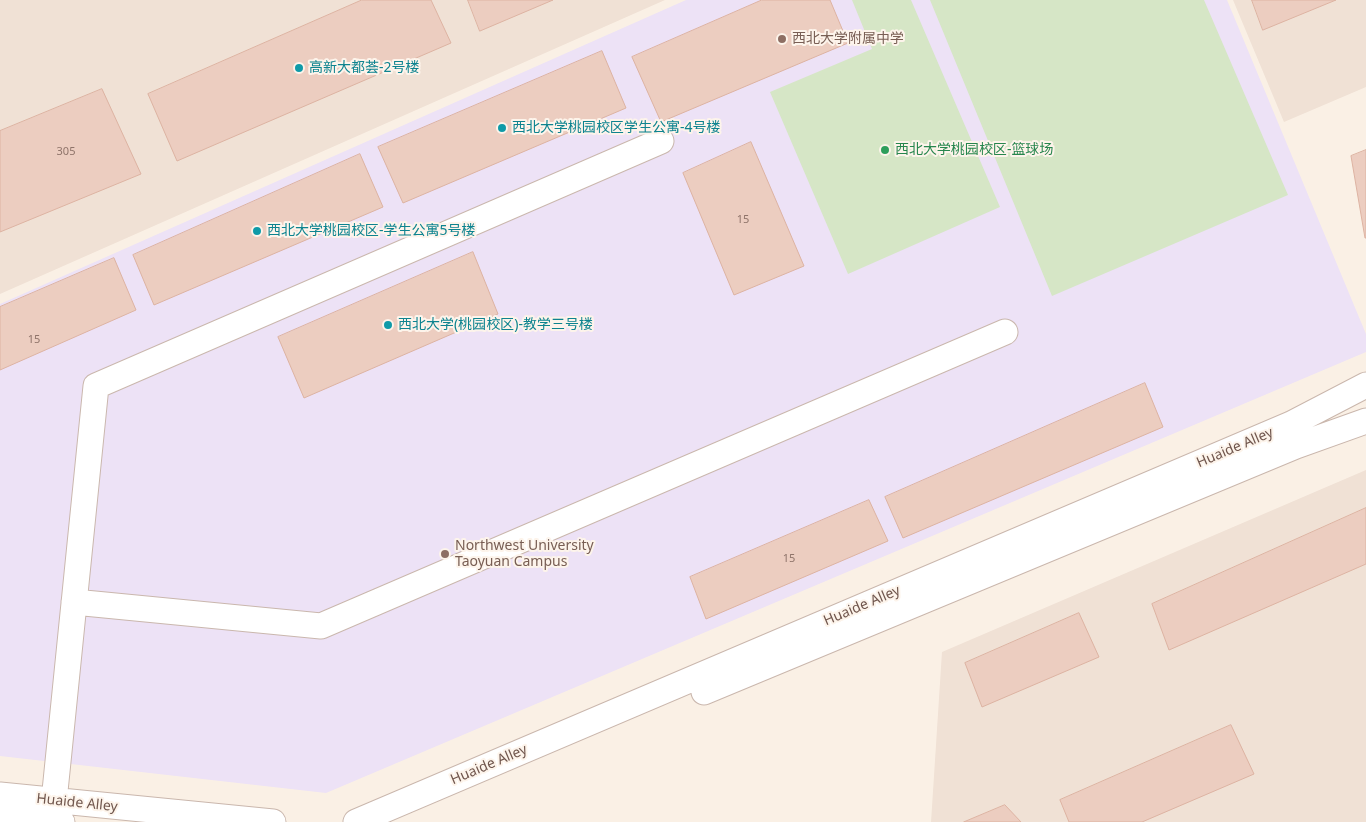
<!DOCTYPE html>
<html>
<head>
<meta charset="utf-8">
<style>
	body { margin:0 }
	canvas { display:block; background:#faf0e5 }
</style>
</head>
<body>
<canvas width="1366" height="822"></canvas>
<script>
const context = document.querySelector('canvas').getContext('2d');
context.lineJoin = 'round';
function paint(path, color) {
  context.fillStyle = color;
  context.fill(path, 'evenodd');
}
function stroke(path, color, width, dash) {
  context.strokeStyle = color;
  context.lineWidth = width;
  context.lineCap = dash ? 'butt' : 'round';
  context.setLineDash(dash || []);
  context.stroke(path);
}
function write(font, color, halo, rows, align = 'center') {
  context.font = font + ' "Noto Sans","Noto Sans SC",sans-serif';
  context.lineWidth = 4;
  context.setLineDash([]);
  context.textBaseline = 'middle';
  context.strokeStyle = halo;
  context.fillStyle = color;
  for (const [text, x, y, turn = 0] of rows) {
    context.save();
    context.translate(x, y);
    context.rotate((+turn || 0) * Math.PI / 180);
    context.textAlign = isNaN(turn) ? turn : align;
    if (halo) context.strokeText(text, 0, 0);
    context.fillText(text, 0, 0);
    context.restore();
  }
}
const residential = new Path2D(`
	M0,0H665L0,294Z
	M1233,0H1366V87L1284,122Z
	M1366,470V822H931L942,652Z`);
const education = new Path2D(`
	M686,0H1227L1366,334V352L326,793L0,756V304Z`);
const green = new Path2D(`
	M852,0H911L1000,207L848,274L770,92L872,49Z
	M930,0H1204L1288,195L1052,296Z`);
const building = new Path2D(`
	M362,0H431L451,43L177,161L148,94Z
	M468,0H553L480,31Z
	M762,0H830L848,43L661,122L632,57Z
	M1252,0H1336L1263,30Z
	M602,51L626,108L403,203L378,147Z
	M102,89L141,174L0,232V131Z
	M751,142L804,266L734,295L683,173Z
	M1366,150V238H1365L1351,156Z
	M360,154L383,207L154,305L133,255Z
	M473,252L498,314L304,398L278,337Z
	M114,258L136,310L0,370V307Z
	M1145,383L1163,427L903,538L885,497Z
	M869,500L888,541L706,619L690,577Z
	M1366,508V564L1169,650L1152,604Z
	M1079,613L1099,657L982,707L965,663Z
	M1231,725L1254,774L1142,822H1069L1060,800Z
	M1005,805L1021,822H964Z`);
const minor = new Path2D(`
	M74,602L321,626L1005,332
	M704,692L1296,446L1366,421
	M0,795L273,822
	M0,816L62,822
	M53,822L54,801L96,386L661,141
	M356,822L1291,424L1366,385`);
const markers = [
	[782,39,5,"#8d6e63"],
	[299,68,5,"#0f9aa8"],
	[502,128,5,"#0f9aa8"],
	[885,150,5,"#2e9e5b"],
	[257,231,5,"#0f9aa8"],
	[388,325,5,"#0f9aa8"],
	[445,554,5,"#8d6e63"]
];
const numberNames = [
	["305",66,152],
	["15",743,220],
	["15",34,340],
	["15",789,559]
];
const educationNames = [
	["西北大学附属中学",792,39],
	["Northwest University",455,546],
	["Taoyuan Campus",455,562]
];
const cultureNames = [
	["高新大都荟-2号楼",309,68],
	["西北大学桃园校区学生公寓-4号楼",512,128],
	["西北大学桃园校区-学生公寓5号楼",267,231],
	["西北大学(桃园校区)-教学三号楼",398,325]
];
const leisureNames = [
	["西北大学桃园校区-篮球场",895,150]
];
const streetNames = [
	["Huaide Alley",1235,448,-23],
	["Huaide Alley",862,606,-23],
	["Huaide Alley",489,765,-23],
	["Huaide Alley",77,803,6]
];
paint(residential, '#f0e1d5');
paint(education, '#ede2f6');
paint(green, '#d6e6c6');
paint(building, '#eccdc0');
stroke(building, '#ddb3a2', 1);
stroke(minor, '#cab7ad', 27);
stroke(minor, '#fff', 25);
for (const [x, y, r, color] of markers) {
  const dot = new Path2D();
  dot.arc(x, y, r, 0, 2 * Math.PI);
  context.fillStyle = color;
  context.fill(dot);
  stroke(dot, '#fdf4eb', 2);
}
write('11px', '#8f746a', null, numberNames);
write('14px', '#785e54', '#fdf4eb', educationNames, 'left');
write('14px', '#0d838f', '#fdf4eb', cultureNames, 'left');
write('14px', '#27864d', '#fdf4eb', leisureNames, 'left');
write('14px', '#70564d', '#fdf4eb', streetNames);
</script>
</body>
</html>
